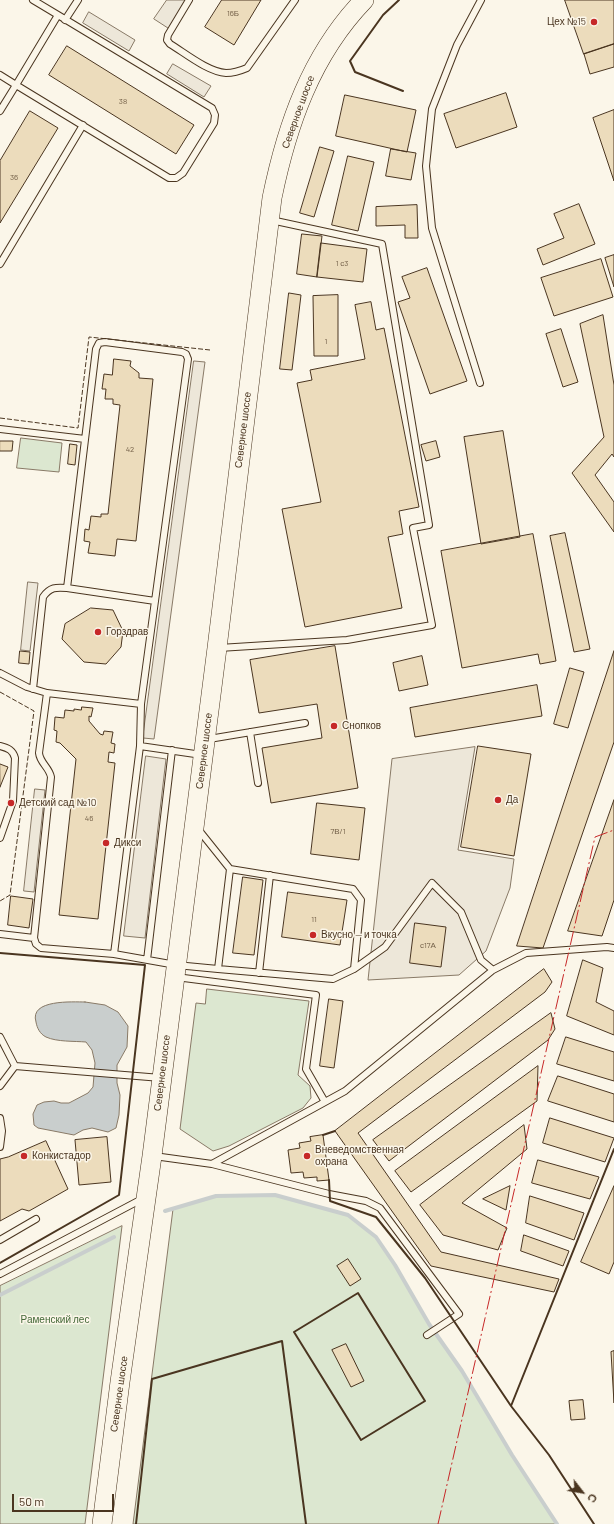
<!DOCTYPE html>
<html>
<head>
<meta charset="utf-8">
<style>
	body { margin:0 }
	#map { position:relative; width:614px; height:1524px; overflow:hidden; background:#fbf6e9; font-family:Barlow,sans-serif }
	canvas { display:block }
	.north { position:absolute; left:562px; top:1472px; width:40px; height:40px; -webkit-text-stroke:3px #fbf6e9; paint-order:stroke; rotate:121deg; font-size:11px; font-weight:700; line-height:16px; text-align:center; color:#4a3520 }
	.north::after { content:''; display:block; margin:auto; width:14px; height:18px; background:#4a3520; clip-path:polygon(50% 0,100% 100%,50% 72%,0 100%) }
	.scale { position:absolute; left:12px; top:1494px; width:102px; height:18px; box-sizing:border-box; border:2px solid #4a3520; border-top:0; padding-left:5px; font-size:12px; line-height:14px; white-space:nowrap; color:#4a3520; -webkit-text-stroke:3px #fbf6e9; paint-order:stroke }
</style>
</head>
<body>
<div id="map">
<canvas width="614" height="1524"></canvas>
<div class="north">С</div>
<div class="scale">50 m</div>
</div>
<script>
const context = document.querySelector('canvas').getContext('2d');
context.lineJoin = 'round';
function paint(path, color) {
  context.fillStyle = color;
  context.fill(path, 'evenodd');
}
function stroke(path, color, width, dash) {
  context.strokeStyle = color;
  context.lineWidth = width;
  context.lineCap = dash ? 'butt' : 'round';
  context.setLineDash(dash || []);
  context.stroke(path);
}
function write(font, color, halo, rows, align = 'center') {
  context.font = font + ' Barlow,sans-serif';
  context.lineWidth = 3;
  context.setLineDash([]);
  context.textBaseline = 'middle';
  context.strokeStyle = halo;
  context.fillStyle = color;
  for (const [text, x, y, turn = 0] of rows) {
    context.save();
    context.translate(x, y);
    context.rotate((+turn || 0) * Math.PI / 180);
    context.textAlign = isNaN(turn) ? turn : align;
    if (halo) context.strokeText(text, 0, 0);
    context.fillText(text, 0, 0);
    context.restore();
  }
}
const green = new Path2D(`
	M21,438L62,443L59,472L17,468Z
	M207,989L309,1001L298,1075L310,1086L311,1098L303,1108L229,1146L213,1151L180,1129L196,1003L205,1004Z
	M275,1195L348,1215L376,1237L395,1265L429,1324L462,1371L512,1455L557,1524H133L173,1209L216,1196Z
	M122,1226L85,1524H0V1286Z`);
const parking = new Path2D(`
	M167,0H189L171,30L154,19Z
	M89,12L135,40L129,51L83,23Z
	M173,64L211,86L204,97L167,74Z
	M194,361L205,362L154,739L143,738Z
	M28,582L38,583L30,651L21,650Z
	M475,747L458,850L514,859L510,888L486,951L459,975L368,980L392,759Z
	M146,756L166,759L145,938L124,936Z
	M35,789L45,790L34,892L24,891Z`);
const water = new Path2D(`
	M85,1002L105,1005L118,1012L128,1026L127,1047L117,1065V1083L120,1095L119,1115L116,1128L108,1132L92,1128L83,1130L74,1135L38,1128L34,1125L33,1114L37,1105L44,1102L54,1101L61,1103H69L88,1093L93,1087L95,1063L92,1050L86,1042C74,1041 57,1042 46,1037C40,1034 37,1028 36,1022C29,999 73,1002 85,1002Z`);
const stream = new Path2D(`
	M165,1211L216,1196L275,1195L348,1215L376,1237L395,1265L429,1324L462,1371L512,1455L557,1524
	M0,1295L114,1237`);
const building = new Path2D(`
	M222,0H261L234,45L205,27Z
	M565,0H614V44L584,54Z
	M614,44V67L590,74L584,54Z
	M67,46L194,125L176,154L49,75Z
	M506,93L517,127L456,148L444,114Z
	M345,95L416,110L407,152L336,136Z
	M614,110V181L593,118Z
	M30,111L58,128L0,223V161Z
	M320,147L334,151L314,217L300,213Z
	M391,149L416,153L411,180L386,176Z
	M348,156L374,162L358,231L332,225Z
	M579,204L595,244L543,265L537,249L564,238L554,214Z
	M417,205L418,238H405V225L376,226V207Z
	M302,234L322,236L317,277L297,274Z
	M321,243L367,249L363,282L317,277Z
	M614,255V287L605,258Z
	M601,259L613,297L554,316L541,278Z
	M427,268L467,381L430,394L398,302L410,298L402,277Z
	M289,293L301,295L292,370L280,369Z
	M338,295V356H314L313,296Z
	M371,302L376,330L384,328L419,507L399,511L403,534L388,537L402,608L305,627L282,509L321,502L297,383L312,380L310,370L365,359L355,305Z
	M603,315L614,385V457L612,454L595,475L614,502V532L572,473L604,437L580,324Z
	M561,329L578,382L563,387L546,334Z
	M114,359L131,361L130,366L139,373V378L153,379L136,541L117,539L115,556L88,553L90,542L84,541L85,529L89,530L91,516L101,517V514H108L120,405L113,404V399H105L106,389H102L104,374L112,375Z
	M503,431L520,537L481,544L464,437Z
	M0,441H13L12,451H0Z
	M436,441L440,457L426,461L421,445Z
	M70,444L77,445L75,465L68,464Z
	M565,533L590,649L574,652L550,536Z
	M533,534L556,661L540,664L538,654L462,668L441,551Z
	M91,608L113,610L123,631L121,647L106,664L84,662L62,639L65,624Z
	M335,646L358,788L271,803L262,748L322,738L317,704L259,713L250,660Z
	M20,651L30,652L29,664L19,663Z
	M614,651V742L543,948L517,946Z
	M422,656L428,685L399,691L393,663Z
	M570,668L584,672L568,728L554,724Z
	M537,685L542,716L415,737L410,708Z
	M82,707L93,708L91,717L89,716V721L100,734L103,735L104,731L113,732L111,743L115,744L114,753L109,752L108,762L115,763L98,919L59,915L76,759L60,743L56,742L57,731L54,730L55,717L64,718L65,710L74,711V709L81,710Z
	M478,746L531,754L514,856L461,847Z
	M0,764L8,767L0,787Z
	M614,800V900L602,936L568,931Z
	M317,803L365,808L359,860L311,854Z
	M243,877L263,880L254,955L233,953Z
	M288,892L347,900L340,945L282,937Z
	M11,896L33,899L29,928L8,925Z
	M415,923L446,927L441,967L410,963Z
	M583,960L603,968L596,1002L614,1011V1035L567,1016Z
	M544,969L552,982L545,992L358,1133L441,1252L559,1279L554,1292L431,1266L335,1131Z
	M329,999L343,1001L334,1068L320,1066Z
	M551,1013L555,1029L548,1040L389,1161L373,1140Z
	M566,1037L614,1052V1081L557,1064Z
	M538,1066L537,1101L411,1192L395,1171Z
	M558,1076L614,1094V1122L548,1101Z
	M550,1118L614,1138L605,1162L543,1143Z
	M524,1125L527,1149L462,1203L507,1228L498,1250L443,1235L420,1205Z
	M323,1135L329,1180L317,1181V1177L304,1178L303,1172L291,1173L288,1150L300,1148L299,1143L311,1141L310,1137Z
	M107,1137L111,1182L79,1185L75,1140Z
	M46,1141L68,1189L29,1211L22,1209L0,1221V1159L8,1157Z
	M538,1160L599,1177L590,1199L532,1183Z
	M510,1186L506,1210L483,1199Z
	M614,1186V1262L609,1274L581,1262Z
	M530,1196L584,1213L574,1240L526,1223Z
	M524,1235L569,1251L563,1266L521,1251Z
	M348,1259L361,1279L350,1286L337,1266Z
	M346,1344L364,1381L351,1387L332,1350Z
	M614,1351V1403L611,1352Z
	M583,1400L585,1419L571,1420L569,1401Z`);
const service = new Path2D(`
	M33,0L58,15
	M189,0L168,35L167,40L170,44C185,53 208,72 226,73C233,73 240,71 247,68L295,0
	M58,15L212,108L215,115L214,123L183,173L176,178H169L16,85Z
	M65,20L78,0
	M0,75L16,85L0,111
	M0,264L83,125
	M480,383L432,228L426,166L432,109L457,45L481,0
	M0,429L85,439
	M67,588L96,349L99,343L105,342L182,352L186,354L188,359L155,601
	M219,648L347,640L432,625L413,528L429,525L382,244L271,220
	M0,673L27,687L47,693
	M33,689L43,597C50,587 56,587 67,588L155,601L141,704
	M250,732L258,783
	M209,739L305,723
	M0,746C8,748 13,750 15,758L13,801L0,838
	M140,746L202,755
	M0,934L34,938
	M114,954L140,746L141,704L47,693L39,753C40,763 49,767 51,777L34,938L36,944L41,948L114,954L176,965L218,969L333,979L354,969L361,900L353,889L230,869L198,829
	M147,960L172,750
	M218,969L230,869
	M354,969L385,947L432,883L461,912L481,960L493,970
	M259,973L270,875
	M176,977L316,995L306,1069L325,1102
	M0,1037L15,1066
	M15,1066L161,1078
	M0,1086L15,1066
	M0,1118L2,1131L0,1147
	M154,1156L212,1164L345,1091L493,970L526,953L607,947L614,948
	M212,1164L329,1194L366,1201L380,1208L459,1314L427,1335
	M0,1240L36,1219
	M0,1274L142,1199`);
const primary = new Path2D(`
	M102,1524L120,1382L152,1156L217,648L272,198C287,125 311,55 364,0`);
const fence = new Path2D(`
	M0,418L78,428L89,337L210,350
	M0,692L34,711L10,895L0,901`);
const wall = new Path2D(`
	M399,0L383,15L350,61L355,72L403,91
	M0,953L145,965L119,1195L0,1263
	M323,1135L335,1131
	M329,1180L330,1201L376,1217L425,1278L511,1406
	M358,1293L425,1401L361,1440L294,1332Z
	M136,1524L152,1379L282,1341L306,1524
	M594,1524L549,1455L511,1406L614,1149`);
const power = new Path2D(`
	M438,1524L595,837L614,830`);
const markers = [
	[594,22,4,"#c62828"],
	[98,632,4,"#c62828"],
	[334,726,4,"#c62828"],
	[498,800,4,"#c62828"],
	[11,803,4,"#c62828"],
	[106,843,4,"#c62828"],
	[313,935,4,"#c62828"],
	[24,1156,4,"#c62828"],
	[307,1156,4,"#c62828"]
];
const numberNames = [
	["16Б",233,13],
	["38",123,101],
	["36",14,177],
	["1 с3",342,263],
	["1",326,341],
	["42",130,449],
	["46",89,818],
	["7В/1",338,831],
	["11",314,919],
	["с17А",428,945]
];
const poiNames = [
	["Цех №15",586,22,"right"],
	["Горздрав",106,632],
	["Снопков",342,726],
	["Да",506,800],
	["Детский сад №10",19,803],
	["Дикси",114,843],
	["Вкусно — и точка",321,935],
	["Вневедомственная",315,1150],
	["охрана",315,1162],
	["Конкистадор",32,1156]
];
const streetNames = [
	["Северное шоссе",298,112,-70],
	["Северное шоссе",243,430,-83],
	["Северное шоссе",204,751,-83],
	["Северное шоссе",162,1073,-83],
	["Северное шоссе",119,1394,-82]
];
const parkNames = [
	["Раменский лес",55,1320]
];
paint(green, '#dce7d0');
stroke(green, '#887966', 1);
paint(parking, '#ede7d9');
stroke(parking, '#887966', 1);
paint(water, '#c9cecd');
stroke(water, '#887966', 1);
stroke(stream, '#c9cecd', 4);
paint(building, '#ecdcbc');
stroke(building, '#4a3520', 1);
stroke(service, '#4a3520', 8);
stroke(primary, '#4a3520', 20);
stroke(service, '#fbf6e9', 6);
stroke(primary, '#fbf6e9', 19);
stroke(fence, '#4a3520', 1, [5, 2]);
stroke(wall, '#4a3520', 2);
stroke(power, '#c62828', 1, [14, 3, 2, 3]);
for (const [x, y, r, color] of markers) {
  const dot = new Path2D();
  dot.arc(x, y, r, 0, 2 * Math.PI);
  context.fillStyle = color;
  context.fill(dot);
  stroke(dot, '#fbf6e9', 1.5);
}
write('8px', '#725f47', null, numberNames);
write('10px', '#4a3520', '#fbf6e9', poiNames, 'left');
write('10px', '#4a3520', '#fbf6e9', streetNames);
write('10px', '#436837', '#fbf6e9', parkNames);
</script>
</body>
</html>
